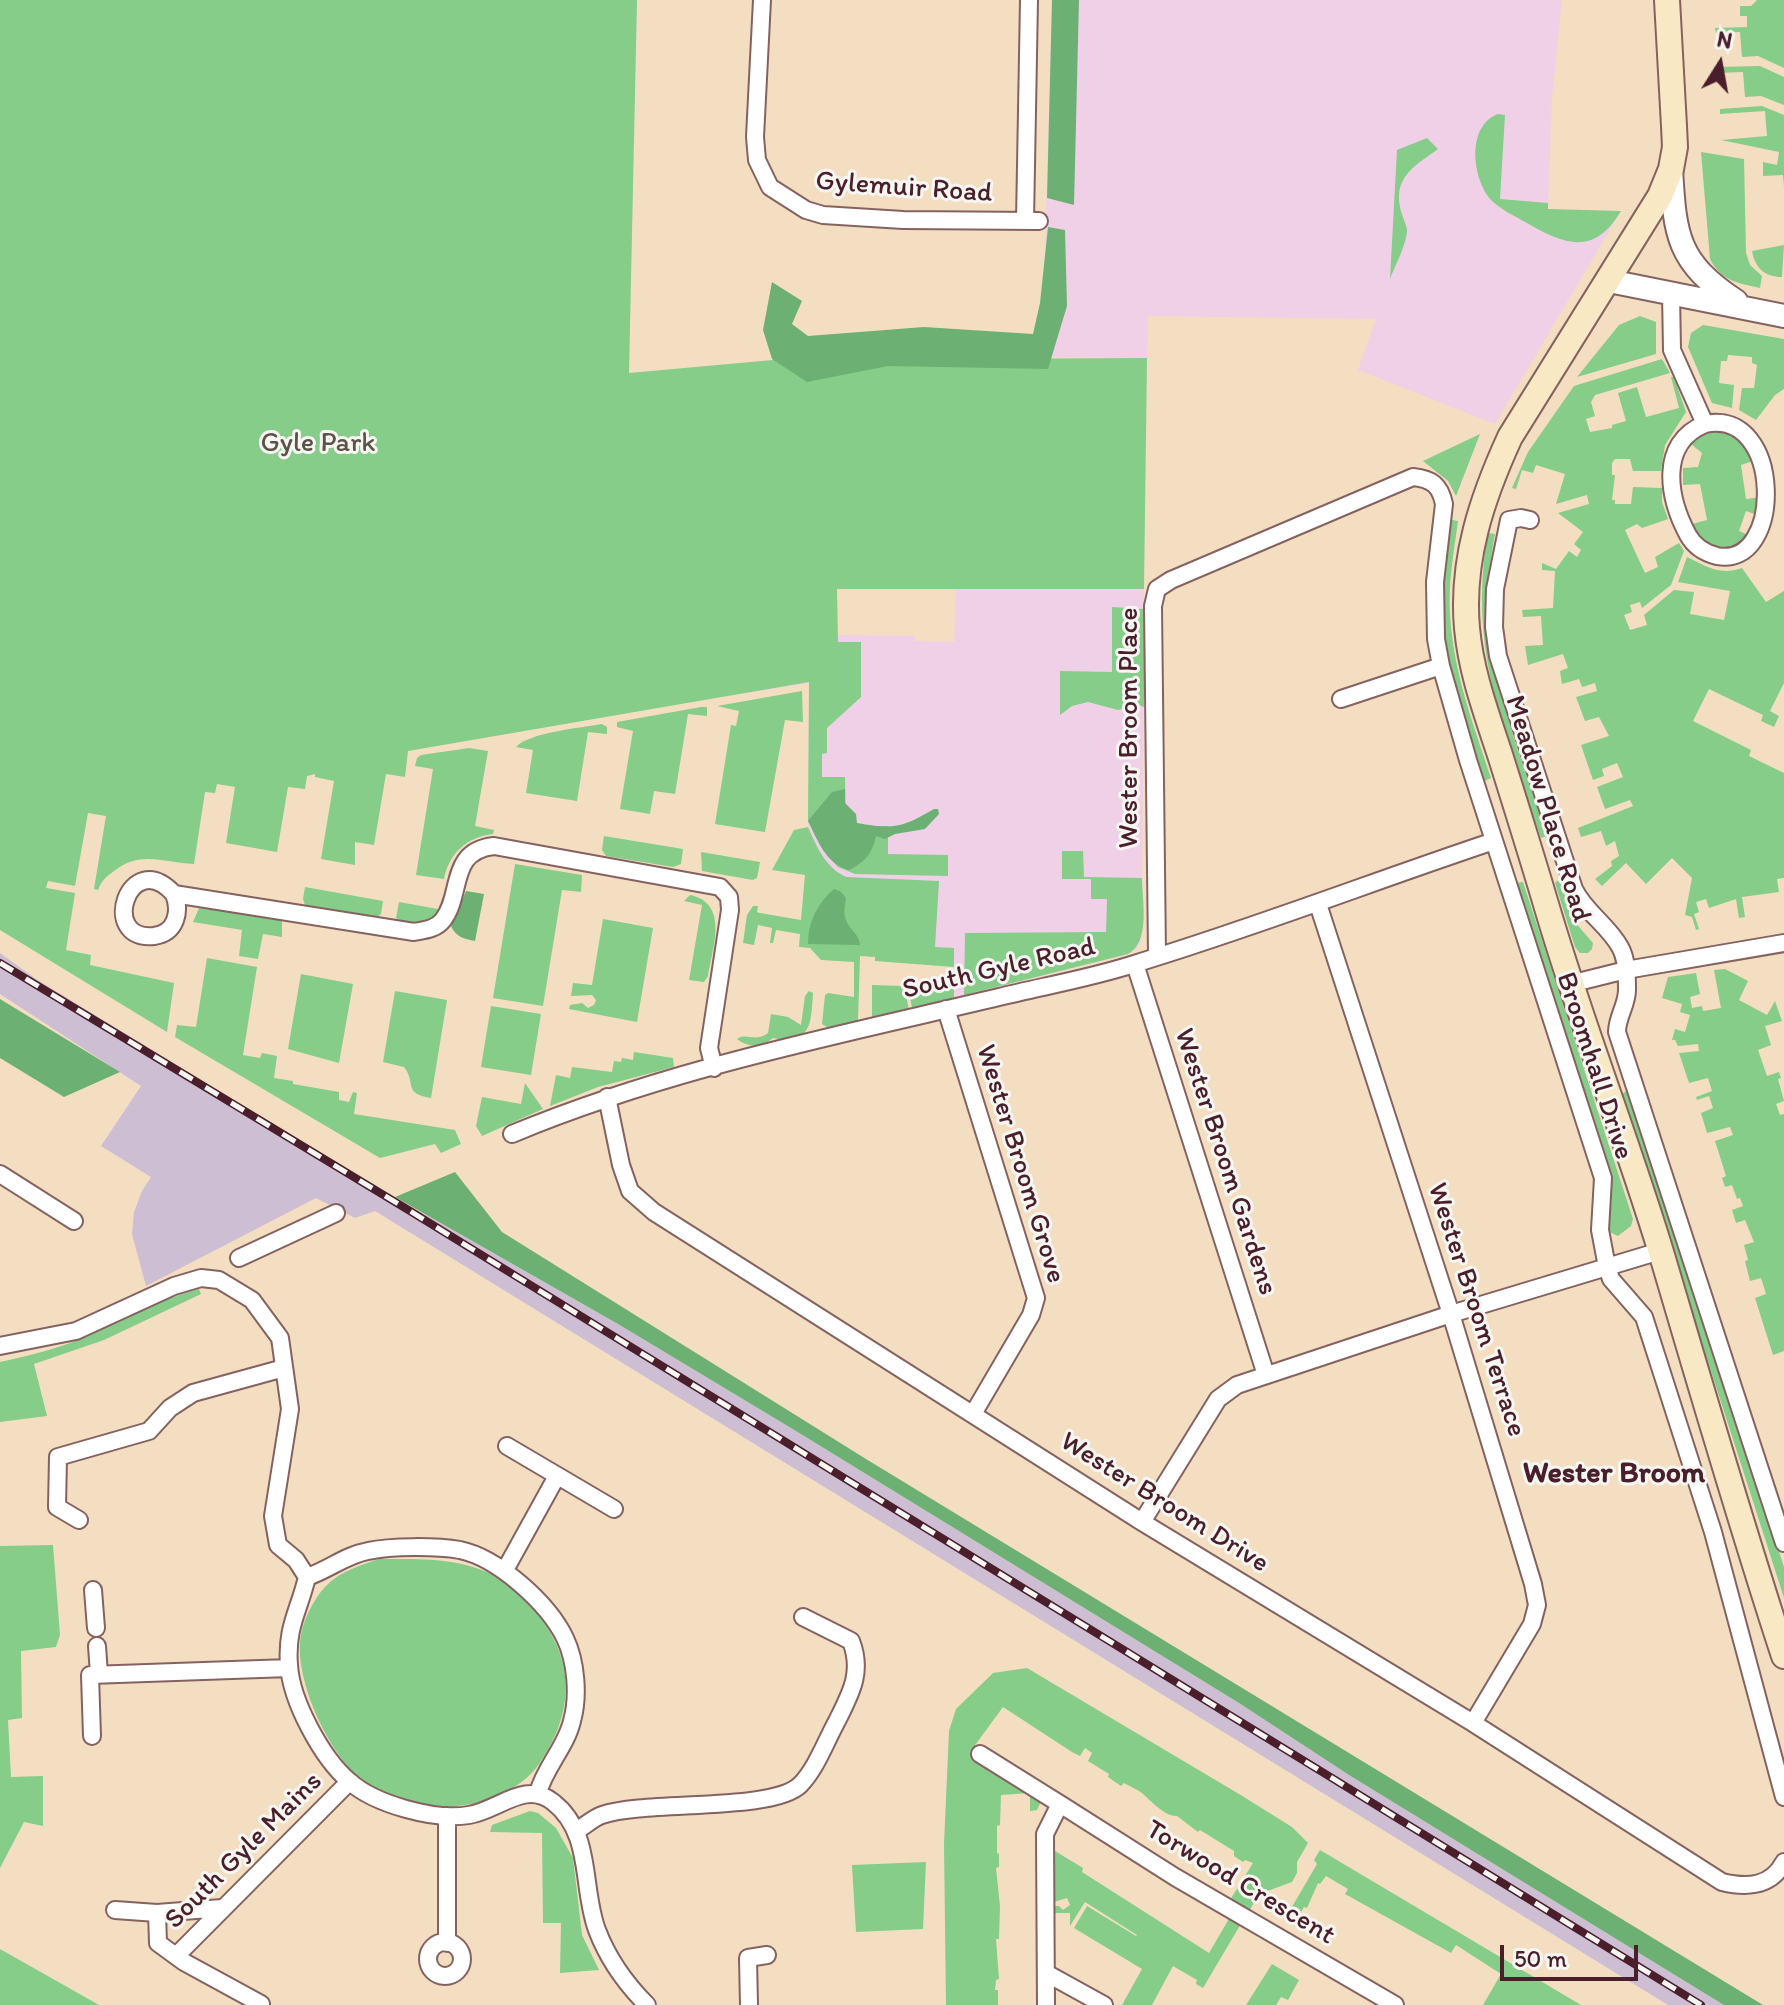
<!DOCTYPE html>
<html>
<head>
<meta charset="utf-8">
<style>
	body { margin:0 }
	#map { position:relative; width:1784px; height:2005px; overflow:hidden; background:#f3dec2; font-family:Itim,sans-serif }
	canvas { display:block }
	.north { position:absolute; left:1680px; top:24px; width:80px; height:80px; -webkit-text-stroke:6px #f6f6f2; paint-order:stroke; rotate:11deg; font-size:22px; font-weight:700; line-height:32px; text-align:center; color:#4a1f2b }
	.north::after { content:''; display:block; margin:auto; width:28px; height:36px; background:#4a1f2b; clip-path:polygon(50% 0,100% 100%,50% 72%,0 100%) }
	.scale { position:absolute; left:1500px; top:1945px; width:138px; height:36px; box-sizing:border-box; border:4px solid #4a1f2b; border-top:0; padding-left:10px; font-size:24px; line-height:28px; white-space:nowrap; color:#4a1f2b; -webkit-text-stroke:6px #f6f6f2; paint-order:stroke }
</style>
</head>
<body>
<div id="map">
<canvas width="1784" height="2005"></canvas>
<div class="north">N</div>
<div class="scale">50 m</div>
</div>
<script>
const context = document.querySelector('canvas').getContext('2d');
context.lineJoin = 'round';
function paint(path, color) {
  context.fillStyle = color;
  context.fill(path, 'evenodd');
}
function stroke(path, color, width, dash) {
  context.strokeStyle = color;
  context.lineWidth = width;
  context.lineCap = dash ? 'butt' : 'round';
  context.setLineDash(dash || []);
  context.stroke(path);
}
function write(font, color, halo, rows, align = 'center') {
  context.font = font + ' Itim,sans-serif';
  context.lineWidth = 6;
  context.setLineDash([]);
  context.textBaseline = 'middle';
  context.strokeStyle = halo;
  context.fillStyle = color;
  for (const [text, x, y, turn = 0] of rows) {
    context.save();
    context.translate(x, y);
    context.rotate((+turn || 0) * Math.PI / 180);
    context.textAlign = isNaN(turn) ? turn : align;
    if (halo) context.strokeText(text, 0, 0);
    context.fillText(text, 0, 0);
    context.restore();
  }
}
const built = new Path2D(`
	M1052,0H1562L1552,97L1548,209L1621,211L1495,424L1358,370L1376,319L1148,316L1147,358L1042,357Z
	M837,588L838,635L915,636V641L954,642L956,588L1144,589L1142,934L1141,941L1136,949L1128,954L954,998V948L808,944L809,683L741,694Z`);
const industrial = new Path2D(`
	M0,953L36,979L354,1174L618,1324L796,1431L1239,1703L1349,1775L1724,2005H1668L375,1211L355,1218L316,1198L146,1286L132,1234L134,1212L142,1191L151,1177L101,1146L141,1086L0,994Z`);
const green = new Path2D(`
	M0,0H637L629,373L773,360L1147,358L1144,589H837L838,642H861V697L827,728V753L822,754V777H845L846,826H888V854L948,855V876L855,874L838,867L823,850L808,821L809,682L408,751L405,777L386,774L374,845L355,842V865L321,859L334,781L315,777V774L307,776L305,789L288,787L277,852L226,843L235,787L217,784L215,793L205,792L194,864C164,863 141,850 114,871C107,876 101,881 98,890L94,889L106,816L88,813L75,886L48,881L46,888L75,893L66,950L91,955L90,965L174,983L167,1032L0,930Z
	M1757,0H1784V68L1758,56L1742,57L1740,32L1716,33L1715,28L1747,27V16H1740V6H1751Z
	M1760,66L1784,77V105L1761,96L1745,97L1743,72L1718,73L1717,67Z
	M1762,106L1784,115V187L1783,175L1763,176V162L1777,165L1779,152L1721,140L1767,136L1765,111L1720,114V109Z
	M1498,114L1505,115L1500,199L1548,203V209L1621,211C1595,255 1566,246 1527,223C1515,216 1501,210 1491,200C1472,178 1466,126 1498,114Z
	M1427,138L1438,149C1416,165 1394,176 1400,207C1401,215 1407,224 1407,231C1406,246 1395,265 1390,279L1397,150Z
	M1701,152L1744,159L1746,253L1750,265L1762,276L1760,288C1738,283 1721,281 1710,259Z
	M1784,245L1782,277C1765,277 1755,268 1752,251Z
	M1640,316L1656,322V354L1577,377L1619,325Z
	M1703,325L1784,339V389L1775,395L1756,420L1739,410L1742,388H1754L1757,365L1752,363V357L1728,355L1727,361H1721L1719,383L1734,385L1732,408L1712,403L1688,347L1691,333Z
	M1662,359L1670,373L1595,395L1591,402L1595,416L1586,419L1590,432L1612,428V425L1626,421L1618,393L1637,387L1646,417L1679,408L1671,377H1674L1686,412L1665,445L1661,471H1633L1630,459H1615L1612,463V475H1615L1612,500H1615V504H1631L1633,487L1662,488V502L1668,519L1642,528L1637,524L1625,530L1645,573L1658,567L1655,557L1679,543L1684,551L1671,585L1642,608L1640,602L1630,605L1632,612L1624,615L1630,630L1647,625L1644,615L1674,590L1694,592L1690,614L1724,620L1730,591L1678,582L1687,557C1706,566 1719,576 1742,568L1766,602L1784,591V683L1770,711L1779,716L1774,727L1761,721L1763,715L1709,689L1693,721L1751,750L1749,756L1784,773V878L1777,879L1779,892L1742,897L1745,917L1739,918L1736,899L1709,908L1706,899L1696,902L1699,912L1694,914L1699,929L1696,930L1692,917L1685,915L1692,878L1672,858L1646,884L1626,863L1602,886L1595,879L1612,866L1611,861L1619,856L1615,841L1606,846L1601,831L1581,837L1578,828L1633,806L1630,800L1605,809L1597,787L1623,777L1617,763L1602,769L1604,776L1593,780L1581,745L1609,736L1599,717L1585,721L1576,697L1597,691L1595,683L1582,687L1579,679L1562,684L1560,671L1568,668L1563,654L1528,665L1525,646L1543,645L1541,616L1523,617L1522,610L1553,608L1555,571L1542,570V563L1556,569L1569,551L1577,557L1581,550L1574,544L1583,532L1558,513L1589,504L1587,495L1556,504L1565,474L1536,465L1533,473L1522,470L1516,489L1512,488L1528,452L1574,386Z
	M1705,430L1736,433L1756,460L1741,465L1746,499L1762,497L1760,516L1746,511L1739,531L1751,536C1729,557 1704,549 1692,524L1707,520L1700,484L1683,485V468L1698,467L1702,453L1691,444Z
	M1480,434L1456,496L1448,481L1423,461Z
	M1447,519L1458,521C1454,551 1448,583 1450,614C1453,671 1473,724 1491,778L1483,782L1450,676L1442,618Z
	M1488,533L1495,534C1473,647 1513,731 1547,836L1541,838C1505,731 1467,649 1488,533Z
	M1112,607L1144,609V707L1139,705L1118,710L1088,702L1072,706L1060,715V671L1112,672Z
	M802,691L803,722L785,720L765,832L715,824L731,725L736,726L739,711L717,706Z
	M701,707H707V716L688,714L675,794L654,791L650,814L620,809L633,731L617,727V722Z
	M602,724L607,727V734L588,732L577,801L526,793L533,750L516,747C530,732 581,728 602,724Z
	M469,748L488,751L475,826L494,830L493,834C467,837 449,853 444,879L416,875L433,769L415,766L417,758L421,755Z
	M808,827C817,847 825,867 846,877L939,881L935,947L954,948V967L875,961V957L860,956L858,1021L830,1029L822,1024L825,995L828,993L854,997V962L821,960L810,948L799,947L800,934L776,930L773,943H770L772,928L758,925L754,945L743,943L747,915L753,906H758L757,912L760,913L801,920L805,875L772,870L794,830Z
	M604,836L683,849L681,864L673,867L606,856L602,850Z
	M1062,851H1083L1084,877L1142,878C1142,901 1151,941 1128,954L964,995L965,933L1106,932L1107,899H1091V879H1062Z
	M701,852L760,862L757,878L753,880L702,871Z
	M515,864L582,875L581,892L562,890L543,1006L493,998Z
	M1558,880L1562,881L1574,921L1593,943L1592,949L1588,953H1580L1575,947L1555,883Z
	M1523,882L1633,1219L1631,1226L1618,1236L1607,1231L1611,1190L1607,1170L1517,883Z
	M305,887L383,901L381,914L376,918L305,905L303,899Z
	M690,895C729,903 713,947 708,976L704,982L689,980L702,905L684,901Z
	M399,902L438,909L437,916C425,924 407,928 396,918Z
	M200,906L282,919V937L263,934L258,959L239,956L242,930L193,922Z
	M603,919L653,928L637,1022L569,1009L570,1005L582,1003L588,1008L594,1005L596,1000L592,995L571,996L573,983L592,985Z
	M207,958L257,967L243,1055L260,1058L262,1053L277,1056L274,1078L293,1081V1084L339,1092V1100L349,1102L353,1092L357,1093L354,1114L455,1130L461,1144L441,1153L435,1144L380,1158L175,1037L177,1025L196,1027Z
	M1725,969L1748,981L1739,1000L1767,1015L1775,1001L1782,1021L1765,1026L1771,1045L1758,1050L1767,1076L1779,1072L1781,1078L1778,1079L1784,1101L1776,1104L1780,1115L1784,1114V1351L1773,1355L1755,1298L1766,1294L1761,1278L1750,1281L1745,1261L1748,1260L1744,1245L1754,1242L1745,1220L1736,1223L1732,1210L1743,1206L1740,1198L1737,1199L1732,1185L1725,1187L1722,1178L1726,1176L1715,1141L1733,1135L1730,1127L1707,1133L1701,1113L1713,1108L1709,1096L1697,1100L1696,1097L1712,1091L1708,1078L1689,1083L1679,1053L1699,1051L1698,1044L1678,1046L1675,1040H1672L1675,1029L1685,1032L1690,1015L1680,1012L1682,1004L1662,998L1668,977L1696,973L1700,994L1690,997L1692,1008L1702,1006L1703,1011L1721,1008L1714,970Z
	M301,974L353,984L339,1063L288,1049Z
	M872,985L904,986L909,1010L872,1019Z
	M917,985L954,986V998L912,1008L908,987H917Z
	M395,991L447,1000L431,1098C402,1093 417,1084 404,1067L383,1062Z
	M809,991L813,993C811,1022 812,1046 773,1038C762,1048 749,1048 737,1039C746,1032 755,1043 768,1033L771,1014L788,1017L801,1025L805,996Z
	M491,1006L541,1014L531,1075L481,1067Z
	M634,1052L673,1058L674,1067L598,1087L550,1106L556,1075L570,1078L572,1067L612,1072L614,1061L621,1062L622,1058L633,1060Z
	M525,1083L543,1109L482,1136L476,1126L482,1097L521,1104Z
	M1629,1089L1784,1567V1598L1622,1094Z
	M199,1289L201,1294L104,1340L34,1364L47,1416L0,1422V1362C27,1356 53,1350 78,1340C119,1324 156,1300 199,1289Z
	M53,1545L60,1635L56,1647L21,1651L22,1718L8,1720L11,1777L43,1776V1826L24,1822L0,1868V1546Z
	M379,1559C419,1559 461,1557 497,1577C506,1581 513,1590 520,1596C574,1645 580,1705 539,1764C525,1784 503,1795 479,1802C440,1813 391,1803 359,1777C327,1751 293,1676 301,1635C304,1618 314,1599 325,1587C340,1571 359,1566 379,1559Z
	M1027,1668L1239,1794L1292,1827L1308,1843L1297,1862V1873L1292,1882L1259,1894L1248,1913L1230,1900L1253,1863L1245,1860L1243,1862L1234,1856V1851L1200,1830L1198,1832L1177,1816C1165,1817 1150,1800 1142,1793C1137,1789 1129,1786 1124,1783L1121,1786L1108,1777L1109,1774L1088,1761L1092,1753L1085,1748L1080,1756L1072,1752L1003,1707L970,1752L1043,1797L1037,1810L1030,1811V1793L1001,1795L1000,1825L997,1826V1853L999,1854V1867L996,1868L1000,1906L999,1939H996L999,1979L996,1980L995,1990H998V2005H946L944,1844L949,1731L956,1709L993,1673Z
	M530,1811L538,1813L556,1828L573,1858L582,1935L599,1970L560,1973L561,1923H543L542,1833L490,1832L492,1825Z
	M1320,1850L1581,2005H1483L1501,1974L1456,1945L1451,1953L1345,1894L1348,1889L1326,1876L1320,1884L1318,1883L1307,1908L1304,1907L1298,1917L1289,1912L1317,1864L1314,1860Z
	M1055,1851L1083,1868L1082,1872L1209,1953L1230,1917L1242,1922L1203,1988L1196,1984L1197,1980L1173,1966L1152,2005H1122L1142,1969L1074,1928L1087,1906L1136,1936L1137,1935L1085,1902L1070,1926V1913H1054L1055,1906H1059L1063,1910L1070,1905L1067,1898L1054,1902Z
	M926,1862L923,1929L856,1932L852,1865Z
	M0,1949L99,2005H0Z
	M1272,1964L1299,1980L1288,2000L1281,1997L1276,2005H1246Z`);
const forest = new Path2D(`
	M1052,0H1079L1074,205L1047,198Z
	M1048,227L1065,230L1067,306L1048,369L888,366L807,382L772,359L763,330L772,282L802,301L792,324L808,336L924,327L1033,334L1040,303Z
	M845,789V803L856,814L857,823C894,830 903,827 934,809H938L939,814L925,829L895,834L885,839L876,836C872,854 865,862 849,870C826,864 818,841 808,821L832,792Z
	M834,889L840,891L846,898C845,905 843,913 846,920C850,931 859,933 860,945L808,944C808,922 817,904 834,889Z
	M466,891L484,894L475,941C464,939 456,937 451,926Z
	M0,999L120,1072L64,1097L0,1058Z
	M455,1172L502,1232L866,1459L1763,2005H1724L1701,1991L1349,1775L1239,1703L796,1431L618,1324L395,1197Z`);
const minor = new Path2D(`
	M762,0L755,137L757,160L770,187L806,210L823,215L903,220L1039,221
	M1025,221L1029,0
	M1671,293L1672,350L1705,424C1658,443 1668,498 1688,535C1694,546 1705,553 1717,556C1784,570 1784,407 1705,424
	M1530,520L1521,518L1509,520L1495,589L1494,627L1498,656L1574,889C1585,912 1608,925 1620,947C1627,959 1627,977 1627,990C1627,1005 1617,1017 1617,1032L1784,1543
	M1341,699L1441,666
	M174,894C181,912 176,933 154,936C98,942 129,845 174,894L414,932C425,930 436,929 443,920C463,894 448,851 494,846L720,887L729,897L730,910L709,1048L714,1068
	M1318,904L1451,1314L1533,1584L1537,1605L1532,1624L1473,1723
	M1157,955L1153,606L1157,589L1171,580L1413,477C1432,479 1440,485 1444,504L1435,582L1436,639L1441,666L1468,760L1603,1178L1600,1230L1607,1267L1611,1279L1644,1317L1713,1532L1784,1797
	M1135,964L1266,1375
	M1570,984L1626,970L1784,943
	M946,1009L1036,1298L1031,1315L973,1414
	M607,1097L621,1165L630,1191L654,1212L1142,1522L1473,1723L1722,1882C1747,1888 1771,1887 1784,1862
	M512,1134C668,1069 835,1036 999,997C1044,986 1091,978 1134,964C1256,927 1374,881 1494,841
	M0,1174L74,1221
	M239,1258L336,1213
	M0,1346L76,1331L174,1286L201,1278L219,1280L252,1300L280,1338L290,1409L273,1516L278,1545L296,1560L307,1577C299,1611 286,1627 289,1665C291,1701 322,1758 349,1781C374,1804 435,1821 469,1815C499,1810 525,1780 553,1802C593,1833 581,1887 597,1930C608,1959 626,1984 647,2005
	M507,1446L614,1509
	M79,1520L57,1507L58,1457L149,1431L170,1408L193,1393L284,1368
	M1142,1522L1218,1399L1237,1385L1451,1314L1660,1251
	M505,1570L557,1476
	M307,1577C328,1570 346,1555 368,1551C391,1546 436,1546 460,1550C498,1558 548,1603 565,1638C576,1661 579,1696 572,1721C566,1747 545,1767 538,1793
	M93,1590L96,1628
	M97,1646L99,1674
	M92,1736L90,1675L289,1668
	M980,1754L1060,1804
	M576,1831C585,1826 593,1818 602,1815C646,1800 772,1812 800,1785C816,1769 826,1741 837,1721C851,1693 863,1672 851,1641L803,1617
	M115,1910L157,1913L158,1943L184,1962L261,2004
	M157,1913L222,1908
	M428 1959a17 17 0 1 1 34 0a17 17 0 1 1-34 0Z
	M447,1943V1816
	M176,1956L349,1782
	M1046,1973L1104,2005
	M749,2005L748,1958L767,1955
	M1046,2005L1045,1834L1060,1804L1175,1877L1395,2005`);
const tertiary = new Path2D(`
	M1671,169C1675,236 1677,262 1736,301
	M1609,281L1784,316`);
const secondary = new Path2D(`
	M1667,0L1674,126L1675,147L1671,169L1660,196L1510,437C1482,498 1461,560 1467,628C1471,673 1487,715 1501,758C1517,809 1533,860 1548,911C1582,1026 1626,1137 1661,1252C1701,1387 1740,1522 1784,1656`);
const rail = new Path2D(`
	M0,963L410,1211L1701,2005`);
const streetNames = [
	["Gylemuir Road",904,188,4],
	["Wester Broom Place",1130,728,-90],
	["Meadow Place Road",1547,809,73],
	["South Gyle Road",999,969,-13],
	["Broomhall Drive",1594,1066,72],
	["Wester Broom Gardens",1225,1162,72],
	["Wester Broom Grove",1020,1164,73],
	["Wester Broom Terrace",1476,1310,72],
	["Wester Broom Drive",1164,1503,32],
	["South Gyle Mains",244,1851,-45],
	["Torwood Crescent",1240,1883,31]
];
const parkNames = [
	["Gyle Park",318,444]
];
const neighbourhoodNames = [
	["Wester Broom",1614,1474]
];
paint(built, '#efd0e7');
paint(industrial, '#cdbed3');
paint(green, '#85cd88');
paint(forest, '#6cb074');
stroke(minor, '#856260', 20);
stroke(tertiary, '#856260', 26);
stroke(secondary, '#856260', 28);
stroke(minor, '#fff', 16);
stroke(tertiary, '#fff', 22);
stroke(secondary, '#f8e8c3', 24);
stroke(rail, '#4a1f2b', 8);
stroke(rail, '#f6f6f2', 5, [15]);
write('28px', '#4a1f2b', '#f6f6f2', streetNames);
write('28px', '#5c5347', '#f6f6f2', parkNames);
write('bold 30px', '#4a1f2b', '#f6f6f2', neighbourhoodNames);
</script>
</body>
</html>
